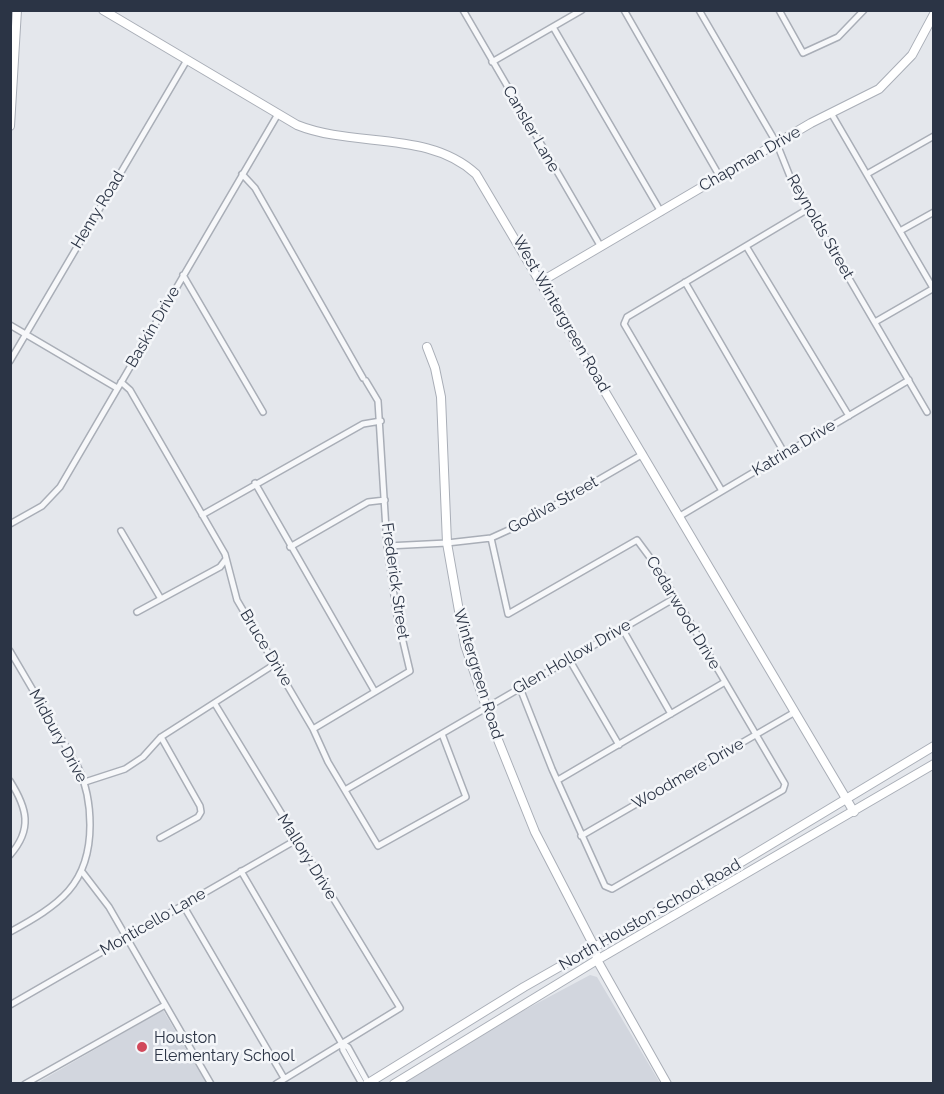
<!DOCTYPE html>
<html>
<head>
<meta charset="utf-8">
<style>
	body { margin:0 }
	#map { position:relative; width:944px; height:1094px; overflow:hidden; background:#e4e7ec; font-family:Raleway,sans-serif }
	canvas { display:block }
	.frame { position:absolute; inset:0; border:12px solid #2b3445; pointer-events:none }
</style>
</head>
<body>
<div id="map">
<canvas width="944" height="1094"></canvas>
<div class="frame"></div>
</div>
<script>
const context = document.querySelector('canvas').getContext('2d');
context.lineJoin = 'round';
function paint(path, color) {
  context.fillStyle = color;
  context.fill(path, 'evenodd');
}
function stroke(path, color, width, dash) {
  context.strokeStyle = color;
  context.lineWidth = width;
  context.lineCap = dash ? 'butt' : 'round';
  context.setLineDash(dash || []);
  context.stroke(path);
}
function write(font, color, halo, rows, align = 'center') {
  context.font = font + ' Raleway,sans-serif';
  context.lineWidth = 5;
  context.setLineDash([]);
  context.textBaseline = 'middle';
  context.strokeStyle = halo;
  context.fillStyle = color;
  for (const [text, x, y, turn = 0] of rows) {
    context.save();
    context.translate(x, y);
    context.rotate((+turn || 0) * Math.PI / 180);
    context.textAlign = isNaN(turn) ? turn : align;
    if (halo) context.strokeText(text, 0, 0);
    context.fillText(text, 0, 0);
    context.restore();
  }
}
const built = new Path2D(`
	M590,975L597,977L660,1083H404L517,1014Z
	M163,1010L206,1083H37Z`);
const street = new Path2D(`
	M463,10L601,247
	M624,10L720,177
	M699,10L777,144L791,179L927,412
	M779,10L803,53L838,37L864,10
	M553,27L661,212
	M492,62L582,10
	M831,113L933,288
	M242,174L255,188L363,378
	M867,174L934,136
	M900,231L934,212
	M746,246L849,416
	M183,275L263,412
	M685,282L785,454
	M875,322L934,288
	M10,325L117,388
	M10,361L187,60
	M121,382L130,390L225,554L237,600L313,729L328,762L378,846L466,797L442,734
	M255,483L375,692
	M722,491L624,324L627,317L808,209
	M202,515L363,424L381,421
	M680,516L909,380
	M10,524L42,506L60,487L278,114
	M121,531L161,599
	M491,538L508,614L637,540L660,571L785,784L783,790L612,889L605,886L552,769L520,688
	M387,546L447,543L491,538L524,523L643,454
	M290,547L368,502L385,500
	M137,612L220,567L226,559
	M622,628L671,714
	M10,651L78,767C87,786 90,804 90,825C90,885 59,905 10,932
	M569,659L619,745
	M215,704L400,1008L276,1084
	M313,729L410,671L397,616L387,546L378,401L366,381
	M558,780L725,682
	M10,781C27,808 33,829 10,855
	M85,782L125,769L143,757L161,737L275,664
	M345,790L675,598
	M581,836L795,712
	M160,838L198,817L201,812L200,806L161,737
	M241,871L342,1044L343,1050L362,1084
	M83,873L109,907L211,1084
	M183,905L284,1078
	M10,1005L296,840
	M342,1044L348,1047L368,1083
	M25,1084L165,1005`);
const secondary = new Path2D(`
	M103,10L297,125C354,148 429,130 476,174L854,812
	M10,126L17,10
	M542,281L811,123L879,89L912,55L934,14
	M427,347L435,368L441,397L447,543L465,645L494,730L535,832L595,948L597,960L667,1084
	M367,1084L524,987L705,884L934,746
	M394,1084L597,960L934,764`);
const markers = [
	[142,1047,6,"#d1495b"]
];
const streetNames = [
	["Cansler Lane",531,129,60],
	["Chapman Drive",750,159,-30],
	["Henry Road",98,210,-59],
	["Reynolds Street",820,227,60],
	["West Wintergreen Road",561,314,60],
	["Baskin Drive",153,327,-60],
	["Katrina Drive",794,448,-31],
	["Godiva Street",553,505,-29],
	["Frederick Street",395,581,82],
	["Cedarwood Drive",683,613,59],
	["Bruce Drive",266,648,59],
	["Glen Hollow Drive",572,657,-30],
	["Wintergreen Road",478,674,73],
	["Midbury Drive",58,736,61],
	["Woodmere Drive",688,774,-30],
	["Mallory Drive",307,857,58],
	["North Houston School Road",650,915,-30],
	["Monticello Lane",153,922,-30]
];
const poiNames = [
	["Houston",154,1038],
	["Elementary School",154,1056]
];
paint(built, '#d2d6de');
stroke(street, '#a9aeb7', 8);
stroke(secondary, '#a9aeb7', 10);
stroke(street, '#f7f8fa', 5);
stroke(secondary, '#fff', 8);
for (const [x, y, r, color] of markers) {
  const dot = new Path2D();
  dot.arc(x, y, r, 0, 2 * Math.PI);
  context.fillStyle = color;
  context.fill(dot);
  stroke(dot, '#f4f6f9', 2);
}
write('16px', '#2b3445', '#f4f6f9', streetNames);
write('16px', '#2b3445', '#f4f6f9', poiNames, 'left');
</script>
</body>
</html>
